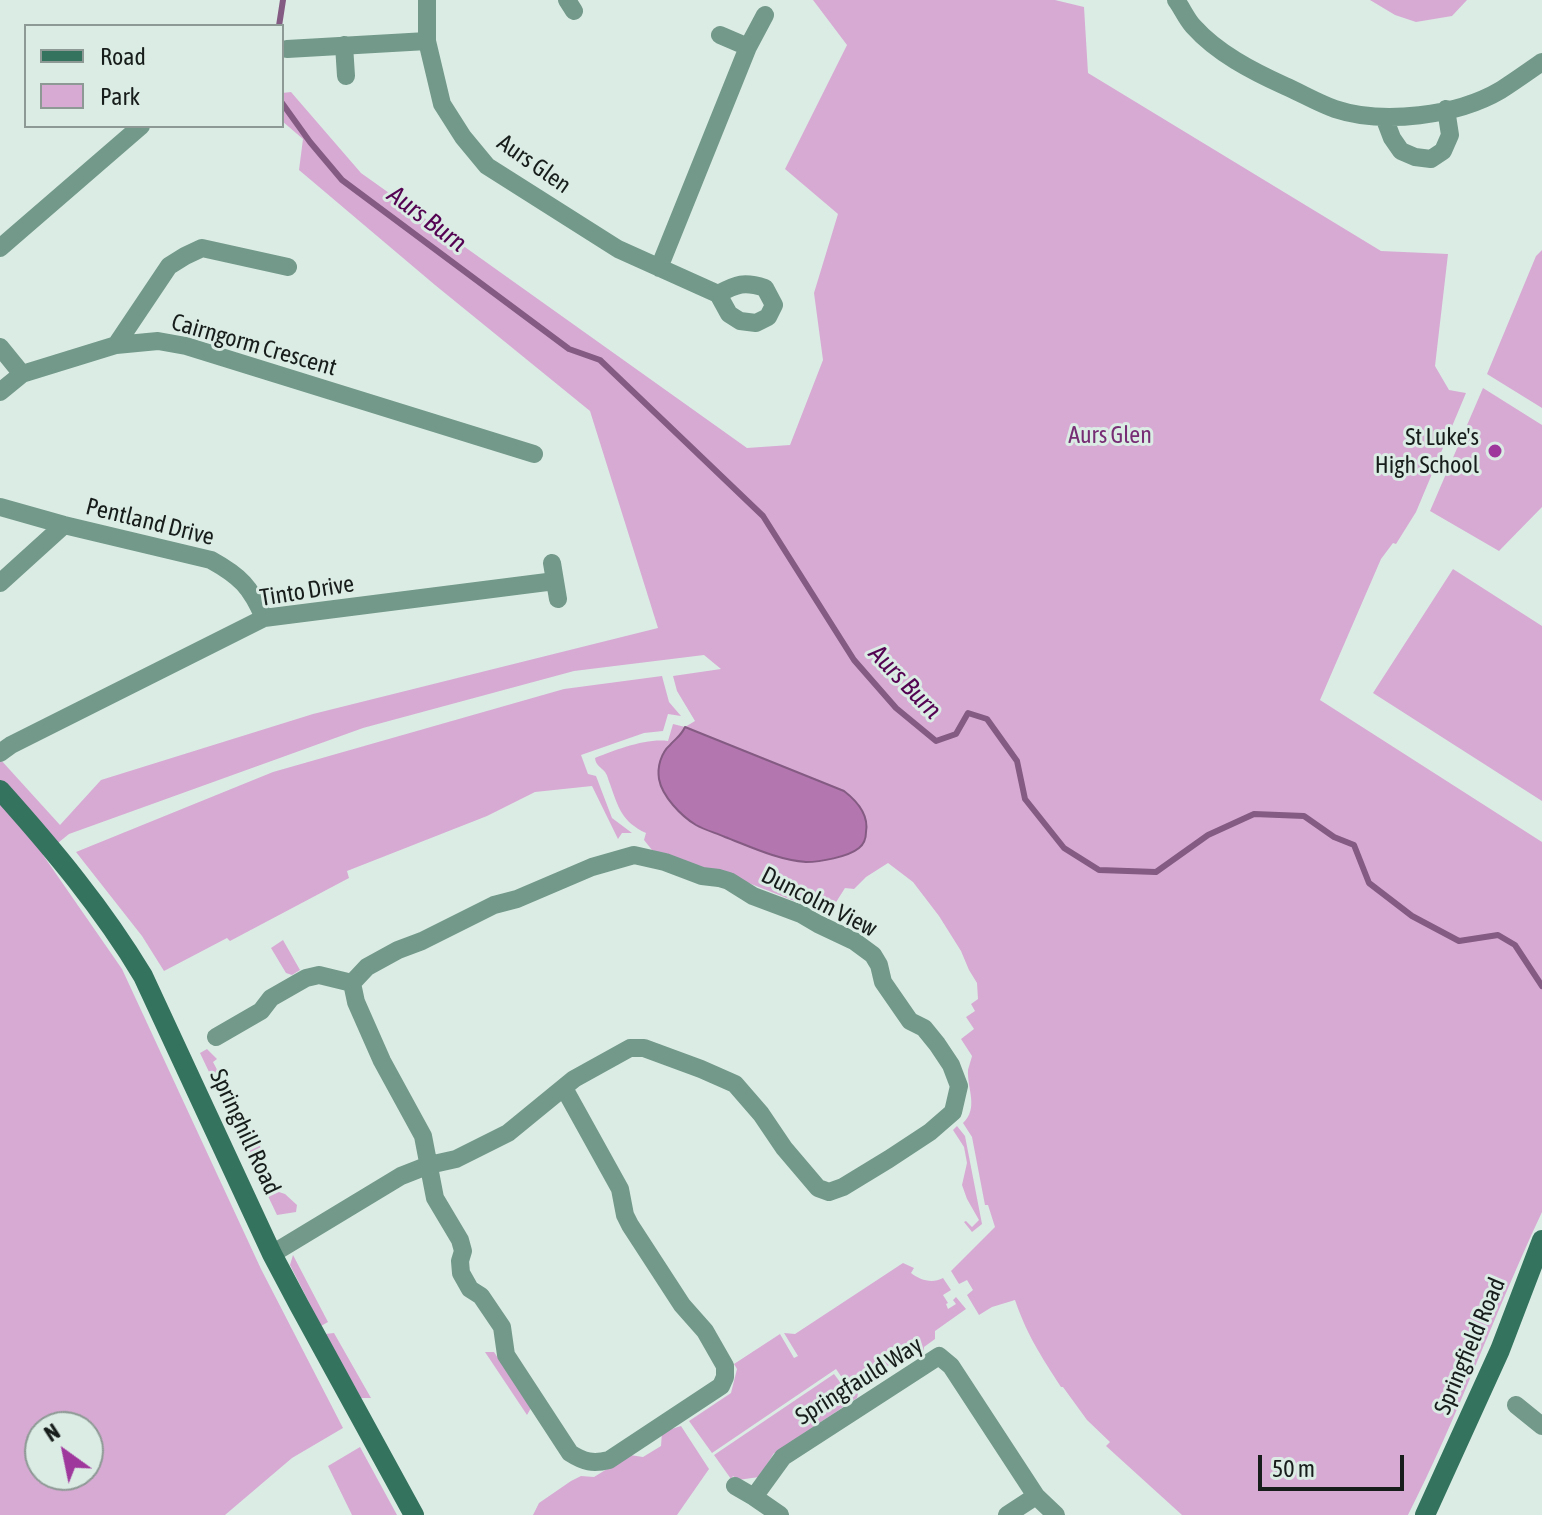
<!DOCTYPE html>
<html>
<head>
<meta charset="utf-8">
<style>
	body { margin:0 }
	#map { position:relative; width:1542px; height:1515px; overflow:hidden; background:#dbece5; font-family:"Asap Condensed",sans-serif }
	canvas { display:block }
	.legend { position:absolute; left:24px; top:24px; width:260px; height:104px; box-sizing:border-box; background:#dbece5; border:2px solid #8d9994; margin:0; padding:10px 14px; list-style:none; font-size:24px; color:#171d1a }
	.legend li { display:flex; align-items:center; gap:16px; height:40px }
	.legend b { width:40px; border:2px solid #8d9994 }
	.north { position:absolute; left:24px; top:1411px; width:80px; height:80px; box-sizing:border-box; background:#dbece5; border:2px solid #8d9994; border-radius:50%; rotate:327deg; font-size:22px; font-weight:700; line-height:32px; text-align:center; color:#171d1a }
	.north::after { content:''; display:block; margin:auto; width:28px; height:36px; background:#9f389c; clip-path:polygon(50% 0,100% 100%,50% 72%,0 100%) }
	.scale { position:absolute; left:1258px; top:1455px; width:146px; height:36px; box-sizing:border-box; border:4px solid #171d1a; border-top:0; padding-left:10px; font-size:24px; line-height:28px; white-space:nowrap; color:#171d1a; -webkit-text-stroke:6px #dbece5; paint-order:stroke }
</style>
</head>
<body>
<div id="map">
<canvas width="1542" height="1515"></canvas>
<ul class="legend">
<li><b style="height:10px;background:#34735e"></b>Road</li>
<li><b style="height:22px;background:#d7aad3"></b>Park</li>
</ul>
<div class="north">N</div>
<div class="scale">50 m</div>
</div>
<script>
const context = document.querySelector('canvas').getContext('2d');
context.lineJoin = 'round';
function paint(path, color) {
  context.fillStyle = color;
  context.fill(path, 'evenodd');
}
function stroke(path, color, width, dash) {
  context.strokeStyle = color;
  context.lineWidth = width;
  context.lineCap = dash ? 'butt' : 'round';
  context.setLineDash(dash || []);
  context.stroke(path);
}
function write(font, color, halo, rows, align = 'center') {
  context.font = font + ' "Asap Condensed",sans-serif';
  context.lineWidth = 6;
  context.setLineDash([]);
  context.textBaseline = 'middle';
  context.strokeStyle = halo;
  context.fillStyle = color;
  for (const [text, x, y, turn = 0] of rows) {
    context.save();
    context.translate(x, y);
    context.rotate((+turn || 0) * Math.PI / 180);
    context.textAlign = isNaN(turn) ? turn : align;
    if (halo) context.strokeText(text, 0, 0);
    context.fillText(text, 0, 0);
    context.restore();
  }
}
const green = new Path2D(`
	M813,0H1055L1084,7L1088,73L1381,251L1448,254L1435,366L1449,390L1466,393L1416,512L1396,544L1393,543L1381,559L1320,700L1542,842V1212C1495,1312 1458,1417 1408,1515H1182L1106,1446L1110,1442L1087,1420L1063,1387H1061C1041,1356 1027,1335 1015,1300L992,1307L979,1315L967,1295L973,1290L967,1280L959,1284L951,1271L995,1227L988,1205H985L972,1137L963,1123C979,1108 967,1089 968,1070C968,1069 972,1057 972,1056L961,1039L974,1029L966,1017L975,1011L971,1004L978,999L977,983L969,970L961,951L939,916L913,882L888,863L866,877L854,889L845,888L833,907L806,899L802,904L741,880L707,871L652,850L644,840L646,833C622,822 618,807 610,784C608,780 608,776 605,772C600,766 596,766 595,758C615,750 646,738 668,741L673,724L685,727L695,721L677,691L673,676L721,669L704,655L574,671L363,728L69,834L43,855L122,969L261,1269L343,1428L292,1458L225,1515H0V759L60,825L101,780L313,714L658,628L590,411L435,285L299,170L303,139L282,121V93L291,92L361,173L747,448L790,445L823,360L814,293L838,214L785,169L847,45ZM40,1427H88V1475H40Z
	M1370,0H1467L1452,16L1416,22L1395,15Z
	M1542,250V408L1487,374L1536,256Z
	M1483,388L1542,425V507L1499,551L1430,511Z
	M1453,569L1542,626V801L1373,693Z
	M662,676L669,702L681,716L668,714L663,731L644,733L581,755L588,774L596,776L612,818L632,833H622L618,839L592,786L535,792L487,816L347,871L349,878L230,941L227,938L164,971L142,936L76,852L273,772L564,689Z
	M283,940L300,970L292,975L286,973L271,948Z
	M207,1049L217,1059L213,1062L249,1130L254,1129L276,1191L285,1194L297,1205L296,1212L277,1215L200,1053Z
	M957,1126L965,1136L982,1224L972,1232L964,1222L966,1221L972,1227L979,1220L967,1199L962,1185L967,1163L964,1147L953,1130Z
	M293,1255L328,1322L321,1326L290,1265Z
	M903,1263L914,1268L911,1273C920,1280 932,1284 943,1278L951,1290L943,1295L948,1303L946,1304L948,1309L956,1304L953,1300L956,1297L966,1309L935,1331V1339L924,1347V1354L918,1357L905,1354L860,1385L857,1398L798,1437L785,1453H774L759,1477L738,1480L733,1476L731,1479L714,1455L834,1374L846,1390L849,1388L836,1369L712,1453L689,1421L731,1393L737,1369L734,1364L780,1334L794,1358L798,1356L784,1333L795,1334Z
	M334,1333L371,1398H361L325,1334Z
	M485,1352H494L531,1408L527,1415Z
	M681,1426L709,1469L677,1515H533L539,1503L571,1481L581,1476L594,1477L630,1455L643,1457L661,1446L662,1432Z
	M360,1447L397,1515H352L328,1466Z`);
const water = new Path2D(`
	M685,727L844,791C857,801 869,815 866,832C866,837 864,844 859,848C848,857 820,862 806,862C778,860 751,847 725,837C716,833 705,830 696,825C681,816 662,796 659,779C657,767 661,753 670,745C676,738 681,736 685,727Z`);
const stream = new Path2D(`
	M279,26L283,0
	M282,103L310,142L342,180L569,349L600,360L763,516L854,660L896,708L936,741L956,734L968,713L987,719L1017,761L1025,799L1064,848L1099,870L1156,872L1208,835L1254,814L1304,816L1334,837L1354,845L1369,883L1412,916L1459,941L1498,935L1515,945L1542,986`);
const street = new Path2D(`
	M427,0V41L442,104L463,137L487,166L618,249L718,294L729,314L740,321L756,323L768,317L774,305L765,288C744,281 737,284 718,294
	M567,0L574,11
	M1176,0C1182,8 1186,18 1193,26C1217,53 1252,71 1285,86C1301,93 1318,103 1335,109C1383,125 1457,116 1501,90C1515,81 1529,71 1542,62
	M720,35L748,47
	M344,45L346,76
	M287,49L427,41
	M1384,117L1392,138L1401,151L1415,157L1431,159L1443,151L1450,135L1446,109
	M0,248L141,126
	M659,268L748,47L765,15
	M116,345L169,266L185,256L202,248L288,267
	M0,347L22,374
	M0,392L22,374L116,345L158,341L186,346L534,454
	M0,507L64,525L211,560C240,576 251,587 264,618
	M552,563L558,599
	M0,583L64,525
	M0,753L11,745L264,618L555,581
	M216,1037L261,1011L271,998L306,978L319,975L352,983
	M272,1254L401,1176L429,1165L456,1159L508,1133L574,1079L630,1048H644L701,1069L735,1084L761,1114L784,1148L818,1188L829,1192L843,1187L889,1159L930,1132L953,1112L959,1086L951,1065L937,1044L924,1028L910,1021L883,982L879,965L873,955L854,941L818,924L801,914L753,896L729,881L719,878L702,876L665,862L634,855L592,867L517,899L494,905L422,941L398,950L367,967L352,983L356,1002L382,1061L423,1136L435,1198L460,1240L463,1251L460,1261L461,1273L470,1289L481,1296L502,1327L506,1355L570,1453C584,1462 593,1464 609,1460L721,1386L725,1377V1366L705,1331L682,1305L630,1225L625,1215L620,1189L564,1088
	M1516,1405L1542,1426
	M735,1486L754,1497
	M780,1515L754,1497L783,1457L939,1356L951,1366L1036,1496L1056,1515
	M1007,1515L1036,1496`);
const secondary = new Path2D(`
	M0,790C52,848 103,909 143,976L272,1254L299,1305L414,1515
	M1425,1515L1500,1350L1542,1240`);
const markers = [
	[1495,451,8,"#9f389c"]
];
const streetNames = [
	["Aurs Glen",534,164,35],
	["Cairngorm Crescent",254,345,16],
	["Pentland Drive",150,522,14],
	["Tinto Drive",307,591,-9],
	["Duncolm View",819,902,27],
	["Springhill Road",245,1132,65],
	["Springfield Road",1470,1346,-67],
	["Springfauld Way",859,1381,-32]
];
const parkNames = [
	["Aurs Glen",1110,435]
];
const poiNames = [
	["St Luke's",1479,437],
	["High School",1479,465]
];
const waterNames = [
	["Aurs Burn",427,219,37],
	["Aurs Burn",905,682,46]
];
paint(green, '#d7aad3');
paint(water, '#b376af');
stroke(water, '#845b82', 2);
stroke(stream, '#845b82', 6);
stroke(street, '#72998a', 18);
stroke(secondary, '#34735e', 20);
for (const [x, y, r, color] of markers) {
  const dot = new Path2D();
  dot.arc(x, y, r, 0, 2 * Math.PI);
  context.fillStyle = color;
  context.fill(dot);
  stroke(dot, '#dbece5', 3);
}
write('24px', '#171d1a', '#dbece5', streetNames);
write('24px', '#772d74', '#dbece5', parkNames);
write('24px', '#171d1a', '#dbece5', poiNames, 'right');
write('italic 26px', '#530351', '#dbece5', waterNames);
</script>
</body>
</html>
